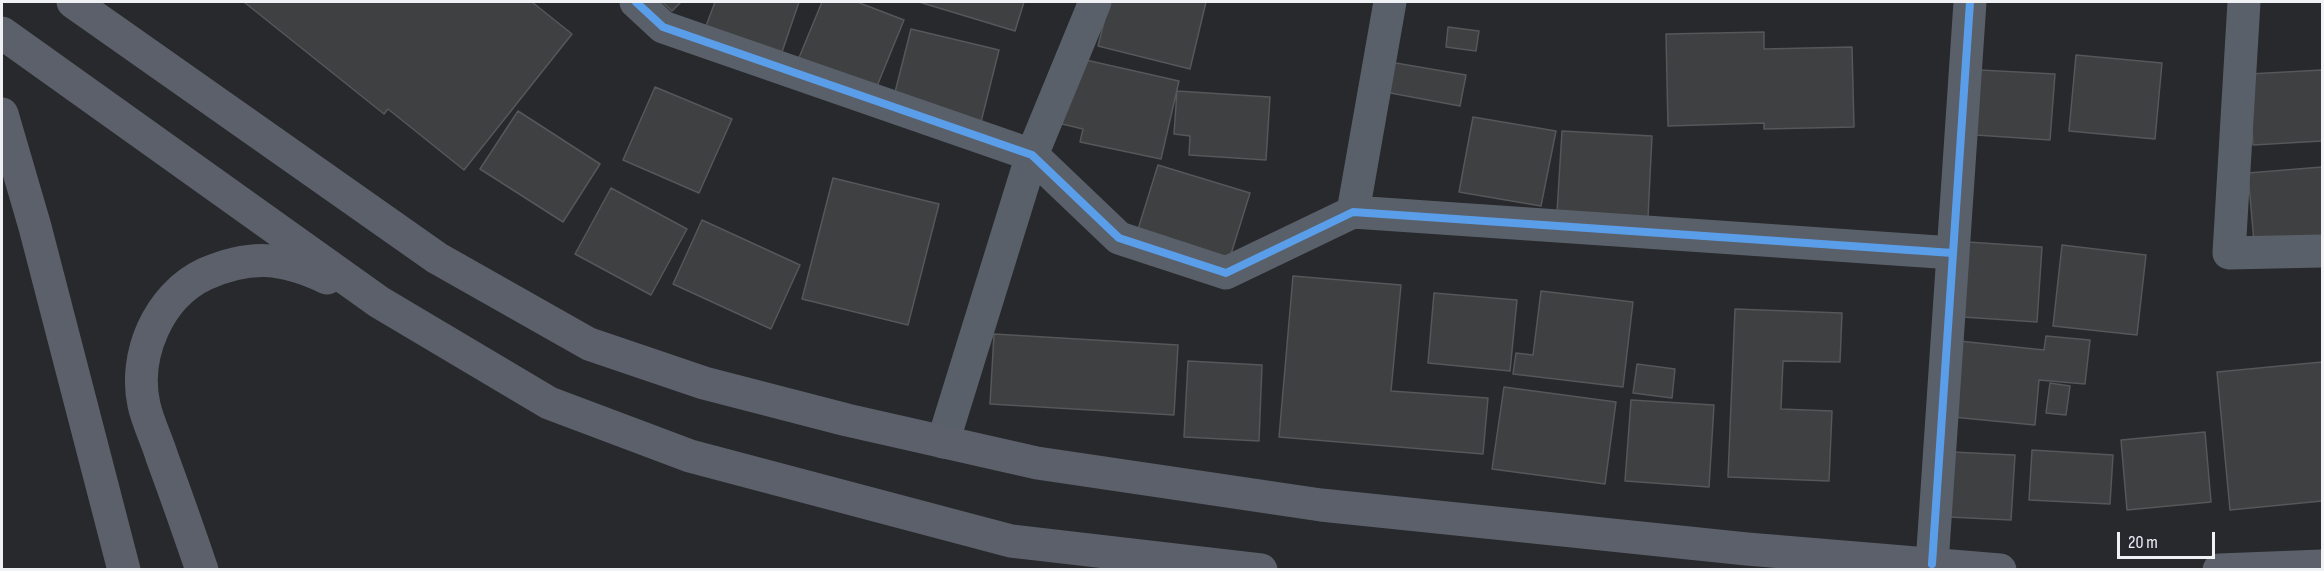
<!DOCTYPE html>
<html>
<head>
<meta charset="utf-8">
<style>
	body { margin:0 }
	#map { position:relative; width:2324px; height:571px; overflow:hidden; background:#27292c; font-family:"Sofia Sans Condensed",sans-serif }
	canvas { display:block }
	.frame { position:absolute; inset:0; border:3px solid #eff1f5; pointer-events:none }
	.scale { position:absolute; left:2117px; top:532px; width:98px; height:27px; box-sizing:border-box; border:3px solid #eff1f5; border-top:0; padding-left:8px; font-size:18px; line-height:21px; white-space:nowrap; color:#eff1f5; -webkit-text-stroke:4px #25282e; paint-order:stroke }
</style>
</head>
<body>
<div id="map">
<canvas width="2324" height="571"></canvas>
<div class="frame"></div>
<div class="scale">20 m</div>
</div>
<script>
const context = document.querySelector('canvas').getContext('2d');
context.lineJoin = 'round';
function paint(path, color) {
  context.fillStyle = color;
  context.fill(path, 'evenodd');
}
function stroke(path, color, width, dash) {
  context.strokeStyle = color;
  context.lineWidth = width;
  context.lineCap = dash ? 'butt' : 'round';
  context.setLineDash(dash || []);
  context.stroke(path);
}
const building = new Path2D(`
	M244,2H532L572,34L464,170L388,109L384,114Z
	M662,2H681L672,11Z
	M715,2H799L782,52L706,26Z
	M822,2H857L904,20L875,91L798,60Z
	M919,2H1024L1015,31Z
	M1109,2H1206L1190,69L1098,46Z
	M1448,27L1479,31L1476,51L1446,47Z
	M911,29L999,50L981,122L893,100Z
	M1764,32V49L1852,47L1854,127L1764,129V123L1668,126L1666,34Z
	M2076,55L2162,63L2155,139L2069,131Z
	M1077,58L1179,81L1161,159L1080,142L1083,129L1062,124Z
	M1390,62L1466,75L1460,106L1385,92Z
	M1980,70L2055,74L2050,140L1976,135Z
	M2322,70V141L2253,145L2249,74Z
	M655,87L732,119L699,193L623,160Z
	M1177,91L1270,97L1266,160L1189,155L1190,136L1174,134Z
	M518,111L600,164L563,222L480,169Z
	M1473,117L1556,131L1541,206L1459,192Z
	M1562,131L1652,136L1648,217L1557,212Z
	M1158,165L1250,193L1227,267L1135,239Z
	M2322,167V237L2254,242L2248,173Z
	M833,178L939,204L908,325L802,299Z
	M611,188L687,229L651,295L575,254Z
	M702,220L800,265L771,329L673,284Z
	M1968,242L2042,247L2037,322L1963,317Z
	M2062,245L2146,255L2137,335L2053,326Z
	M1293,276L1401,285L1391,391L1488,398L1483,454L1279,437Z
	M1541,291L1633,302L1623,387L1513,374L1516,353L1533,355Z
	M1434,293L1517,300L1510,371L1428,363Z
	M1735,309L1842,313L1840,362L1783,361L1781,409L1832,411L1829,481L1728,477Z
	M994,334L1178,345L1174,415L990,404Z
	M2046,336L2090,340L2085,384L2039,380L2035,425L1942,416L1950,340L2044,350Z
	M1188,361L1262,365L1259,441L1184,437Z
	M2322,362V501L2230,510L2217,372Z
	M1637,364L1675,369L1672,398L1633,393Z
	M2050,383L2070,386L2066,415L2046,413Z
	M1504,387L1616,402L1605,484L1492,469Z
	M1631,400L1714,405L1709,487L1625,481Z
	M2205,432L2211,502L2127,510L2121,440Z
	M2032,450L2113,455L2110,504L2029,500Z
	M1952,452L2015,455L2011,520L1948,517Z`);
const minor = new Path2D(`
	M636,2L663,27L1032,155L1119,238L1226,273L1353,212L1953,253
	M2244,2L2229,253L2322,251
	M1353,212L1390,2
	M943,442L1032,155L1095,2
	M1932,564L1970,2`);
const major = new Path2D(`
	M73,2L437,258L589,344L704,383L847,420L1037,463L1321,505L1747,549L2000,570
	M2,33L379,302L549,403L690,456L1011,541L1261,570
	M2,114L35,227L124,570
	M202,570C189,532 176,495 162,457C157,440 148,423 144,405C133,356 158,296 205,274C251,254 282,257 327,278
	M2219,570L2322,566`);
const cycleway = new Path2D(`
	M636,2L663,27L1032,155L1119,238L1226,273L1353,212L1953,253
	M1932,564L1970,2`);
paint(building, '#3e4042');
stroke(building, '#555759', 1.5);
stroke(minor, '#5a606a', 33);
stroke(major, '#5b606a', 33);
stroke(cycleway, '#5a9eea', 8);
</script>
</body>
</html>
